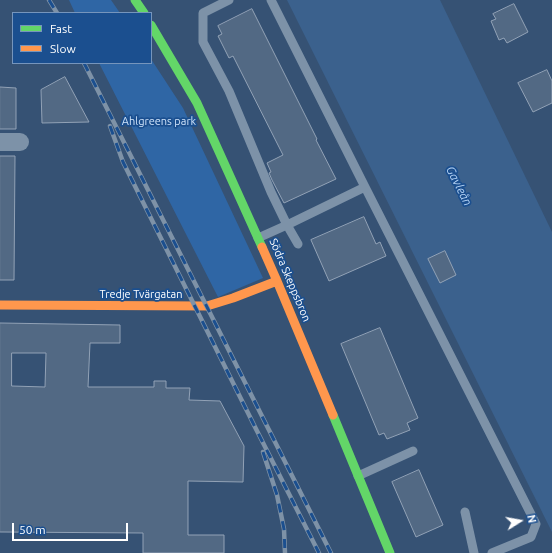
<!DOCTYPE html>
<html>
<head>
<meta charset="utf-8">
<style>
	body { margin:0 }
	#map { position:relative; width:552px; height:553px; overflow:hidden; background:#365274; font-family:Ubuntu,sans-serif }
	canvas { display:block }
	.legend { position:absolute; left:12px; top:12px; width:140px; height:52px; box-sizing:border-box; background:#1b4f8f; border:1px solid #7695bc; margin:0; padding:5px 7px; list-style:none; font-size:12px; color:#fff }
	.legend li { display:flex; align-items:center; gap:8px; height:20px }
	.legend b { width:20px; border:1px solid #7695bc }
	.north { position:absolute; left:500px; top:501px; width:40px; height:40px; -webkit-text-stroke:3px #1b4f8f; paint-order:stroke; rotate:79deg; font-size:11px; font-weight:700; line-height:16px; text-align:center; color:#fff }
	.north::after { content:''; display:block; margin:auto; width:14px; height:18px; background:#fff; clip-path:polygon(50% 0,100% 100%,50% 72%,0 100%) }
	.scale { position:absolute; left:12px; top:523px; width:116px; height:18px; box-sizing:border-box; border:2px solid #fff; border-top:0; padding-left:5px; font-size:12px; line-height:14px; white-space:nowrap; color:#fff; -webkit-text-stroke:3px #1b4f8f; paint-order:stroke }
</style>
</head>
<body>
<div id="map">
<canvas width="552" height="553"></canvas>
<ul class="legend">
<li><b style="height:5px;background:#63d668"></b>Fast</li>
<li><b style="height:5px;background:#ff974d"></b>Slow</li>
</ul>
<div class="north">N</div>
<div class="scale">50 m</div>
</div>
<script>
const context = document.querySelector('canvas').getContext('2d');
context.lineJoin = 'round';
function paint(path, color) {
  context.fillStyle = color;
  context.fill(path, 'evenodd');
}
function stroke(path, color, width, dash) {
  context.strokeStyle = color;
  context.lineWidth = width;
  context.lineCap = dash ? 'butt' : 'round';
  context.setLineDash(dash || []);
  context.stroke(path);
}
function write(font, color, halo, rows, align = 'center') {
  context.font = font + ' Ubuntu,sans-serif';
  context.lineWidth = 3.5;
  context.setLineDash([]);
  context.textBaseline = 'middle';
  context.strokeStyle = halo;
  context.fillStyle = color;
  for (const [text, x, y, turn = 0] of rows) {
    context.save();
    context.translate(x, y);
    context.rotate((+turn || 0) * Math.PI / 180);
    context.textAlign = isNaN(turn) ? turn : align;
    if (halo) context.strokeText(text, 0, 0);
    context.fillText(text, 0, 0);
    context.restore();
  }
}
const green = new Path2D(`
	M69,0H111L120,13H75Z
	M151,59L183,108L263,278L218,297L99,63H151Z`);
const water = new Path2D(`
	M287,0H440L552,232V532Z`);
const building = new Path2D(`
	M514,4L528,32L507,43L504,38L499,40L491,21L496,19L493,14Z
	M252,9L317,139L316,140L336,179L284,203L272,180L269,173L271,172L267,163L283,155L233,56L229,58L218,36L222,34L218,26Z
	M547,70L552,81V103L533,112L518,83Z
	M65,77L89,122L42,123L41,90Z
	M0,87L16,88V129H0Z
	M0,156H15L14,280H0Z
	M364,217L376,244L380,242L386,256L329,281L311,240Z
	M445,251L456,275L440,283L428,259Z
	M0,323L120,325V343H90L88,387H154V381H166V388H190L189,400L220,401L244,446L243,482L188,481V535H224V553H143V533L0,532ZM12,353H46L45,387L12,386Z
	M380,328L418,418L407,423L410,430L387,439L384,433L379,435L341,344Z
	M419,470L443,525L416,537L392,482Z`);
const lane = new Path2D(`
	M229,0L203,13V42L229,91L271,192L287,225L365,187
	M271,0L365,187L536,524L531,537L492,553
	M258,238L287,225L298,244
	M358,476L413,451
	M465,512L474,553`);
const street = new Path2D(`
	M0,142H20`);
const fast = new Path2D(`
	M135,0L144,13
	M151,25L197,103L262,247
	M333,415L390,553`);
const slow = new Path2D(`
	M262,247L277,281L333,415
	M0,305L207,306L233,298L277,281`);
const rail = new Path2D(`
	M49,0L57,13
	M84,63L331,553
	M110,126L123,162L256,429L319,553
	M263,452L277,495L284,529L285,553`);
const parkNames = [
	["Ahlgreens park",159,121]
];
const streetNames = [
	["Södra Skeppsbron",290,280,67],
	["Tredje Tvärgatan",141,294]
];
const waterNames = [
	["Gavleån",459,186,63]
];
paint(green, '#2f66a5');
paint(water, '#3b618d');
paint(building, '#526984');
stroke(building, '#92a2b6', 1);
stroke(lane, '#7d92a8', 9);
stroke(street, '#7d92a8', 18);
stroke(fast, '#63d668', 9);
stroke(slow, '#ff974d', 9);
stroke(rail, '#7e92a7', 4.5);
stroke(rail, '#1b4f8f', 3, [9]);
write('11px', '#cfe3fa', '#1b4f8f', parkNames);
write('11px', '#fff', '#1b4f8f', streetNames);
write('italic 12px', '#b5d3f5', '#1b4f8f', waterNames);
</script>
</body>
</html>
